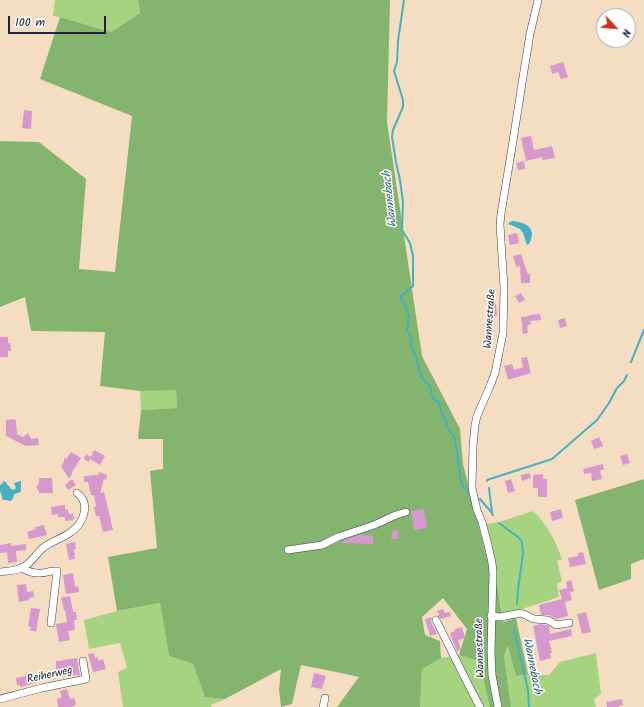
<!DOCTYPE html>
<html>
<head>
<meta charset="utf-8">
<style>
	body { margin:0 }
	#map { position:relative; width:644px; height:707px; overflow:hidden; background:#f5ddc2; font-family:Kalam,sans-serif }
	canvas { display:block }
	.north { position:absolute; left:596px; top:8px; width:40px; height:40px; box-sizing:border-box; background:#fff; border:1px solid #a7a7b1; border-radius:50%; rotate:116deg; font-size:11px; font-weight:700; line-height:16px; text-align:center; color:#22223b }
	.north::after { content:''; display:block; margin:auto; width:14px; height:18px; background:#c8321e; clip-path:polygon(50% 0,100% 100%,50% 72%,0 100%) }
	.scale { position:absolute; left:8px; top:16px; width:98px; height:18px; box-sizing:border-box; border:2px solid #22223b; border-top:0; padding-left:5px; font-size:12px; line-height:14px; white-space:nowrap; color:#22223b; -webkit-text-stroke:3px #fff; paint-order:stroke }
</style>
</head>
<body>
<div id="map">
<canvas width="644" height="707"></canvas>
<div class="north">N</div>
<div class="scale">100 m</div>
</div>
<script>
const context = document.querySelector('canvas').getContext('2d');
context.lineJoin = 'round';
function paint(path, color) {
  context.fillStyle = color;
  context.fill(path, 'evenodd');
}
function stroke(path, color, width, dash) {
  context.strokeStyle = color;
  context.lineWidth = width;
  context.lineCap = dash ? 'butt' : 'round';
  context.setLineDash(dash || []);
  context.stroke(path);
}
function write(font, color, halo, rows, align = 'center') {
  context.font = font + ' Kalam,sans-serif';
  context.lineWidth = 3;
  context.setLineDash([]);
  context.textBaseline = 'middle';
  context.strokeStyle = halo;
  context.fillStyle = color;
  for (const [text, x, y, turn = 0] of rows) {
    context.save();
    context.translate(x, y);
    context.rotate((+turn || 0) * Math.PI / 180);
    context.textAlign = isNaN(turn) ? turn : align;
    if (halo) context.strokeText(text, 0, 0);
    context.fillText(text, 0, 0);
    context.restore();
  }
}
const green = new Path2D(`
	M55,0H138L140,13L111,32L60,17L53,16Z
	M176,389L177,408L141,410L140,391Z
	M533,511C548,525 555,540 562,559L557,561L562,581L557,584L559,597L522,609L502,613L498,591L494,580L486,524L499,522Z
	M160,603L169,656L193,664L205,697L225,699L211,705V707H123L118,672L127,668L120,643L89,649L84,620L117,611Z
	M509,645L516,676L528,674L549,675L560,662L596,653L601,694L594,699L596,707H511L504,656Z
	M459,655L479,661L490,707H420L422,668L441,658Z`);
const forest = new Path2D(`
	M138,0H390L387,122L422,356L460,429L463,464L489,566L498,591L503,622L516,618L528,674L516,676L508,646L504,656L511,707H490L479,661L459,655L467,629L443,598L422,617L425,635L440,641L441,658L422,669L420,707H337L359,677L336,672L301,665L292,704L281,707L279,690L281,669L225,699L205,697L193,664L169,656L160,603L117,611L108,557L157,548L150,471L163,469V439H138L141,410L177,408L176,390L140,391L100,386L105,332L31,331L25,297L0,307V141L39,142L86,179L79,269L115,272L132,116L40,79L60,17L111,32L140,13Z
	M644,479V559L631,564V579L599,590L575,500Z`);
const water = new Path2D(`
	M513,221C528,223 537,229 529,244L527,245L523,233L520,229L511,225L508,224L510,222Z
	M3,481L6,482L8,486H10V488L13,490L15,489L16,488L14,483L21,481V491L20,492C12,495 16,492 12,500L10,501L6,500H4L2,499V496L0,491V485L3,483Z`);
const stream = new Path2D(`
	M404,0L398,41L397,62L394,71L403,100V107L393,130L392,137L396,162L400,180L403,202L402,230L410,243L413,256V286L400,297L404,303L409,316L407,330L411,338L412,348L416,357L421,377L430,386L433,399L439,402L441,412L446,420L448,429L455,438L461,481L463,487L471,494
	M631,362L644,330
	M487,481V480L552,459L597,420L609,403L617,388L624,381L627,375
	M489,488L492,513
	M480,499L492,513L493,515
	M499,523L518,537L522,542L523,554L518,589L517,604
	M514,629L528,690L529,707`);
const building = new Path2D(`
	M563,62L568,77L561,79L558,72L552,74L550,66Z
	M24,110L32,111L31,129L22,128Z
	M531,136L534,150L552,146L555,158L543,160L542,157L526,161L521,138Z
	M524,161L525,169L518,170L516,163Z
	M517,233L519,243L510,245L508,235Z
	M521,254L527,272L528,274H530V283H521L520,266L517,267L516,266L513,256Z
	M521,293L525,300L519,303L515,296Z
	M496,304L497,316H494V324H489L487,305Z
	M540,314L541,320L530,321L531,325H528V327H527L528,333L523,334L521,317L529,316V315Z
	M565,318L567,326L560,328L558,320Z
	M0,337H8V343H10L11,351H8V357H0Z
	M527,357L531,373L508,380L504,366L512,364L514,370L523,367L521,358Z
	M14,419V420H16L17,434L23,437L28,433L31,439L38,438L39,445L26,446L6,436V420Z
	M599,437L603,446L594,449L591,441Z
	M94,450L105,456L100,465L90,459L89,462L84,459L86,454L91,457Z
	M71,452L81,458L72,472V474L69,479L61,466L64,462V458L66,459Z
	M627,454L630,463L623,465L620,456Z
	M603,464L604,470H600L602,479L592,481L591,473L584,474L583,469Z
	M99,472L107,475L106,480L104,479L100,493L104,492L113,530L103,532L99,516H96L94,507L96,506L94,495H91L88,482H84V476L98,475Z
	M530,473L531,478L522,481L521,475Z
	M543,474V479H547V497H538V488H533V475Z
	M39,478H52L53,493H39V491L36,487L39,484Z
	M72,479L76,485L68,490L65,485Z
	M511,479L515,491L508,493L505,481Z
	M65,505V509L68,510L69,514H73L74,519H73V520L65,521V517H58V514L52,515L51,507Z
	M424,509L427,528L414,530L411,511Z
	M561,509L563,518L552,521L550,512Z
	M44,525L47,535L29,539L27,532L36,529L35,527Z
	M393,530L399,531L398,539H391Z
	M359,535L373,536V544L342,543V541Z
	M75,542L76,549H74L75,559L69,560L66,544Z
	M11,543V546L26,544V550L16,551L17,562L8,563L7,552L0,553V545Z
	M583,552L586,564L570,567L568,558L578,556V553Z
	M73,573L75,587L78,586L79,592L66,594L63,575Z
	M571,580L574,591L570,592L572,600L565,602L568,616L556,619L549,615H541L539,605L562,599L559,590L567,588L566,582Z
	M26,584L27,592L33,591L34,597L29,598V600L19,602L17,585Z
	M70,596L73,612H76L77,620H74L75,630L68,631L70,640L59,642L56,624L67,622L65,610H64L61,598Z
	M31,608L40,609L36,632L30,630L31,627L28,626Z
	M443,609L445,613L450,612L451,616L441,619L438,615H439L437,611Z
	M586,612L591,632L582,634L577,614Z
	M432,617L431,622L437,634L430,636L425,619Z
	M540,624L546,625L549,626L550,634L571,629L572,636L549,641L552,653H550L551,658L540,661L533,626Z
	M462,627L465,638L458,640L461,650L457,651L453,642L450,633L455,631V629Z
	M94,653L95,658L98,657V661L103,659L106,669L93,672L88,654Z
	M77,658L80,675L56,677V661H63V660Z
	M314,673L326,676L322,689L311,687Z
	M35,674L37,681H34L35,683L20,687V685H17L16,678Z
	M67,689L70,699L74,698L76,704H75V706L71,707H58L57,699L62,697L60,691Z
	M622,699L623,705L619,706V707H607L606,702Z`);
const minor = new Path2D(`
	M288,550L322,545L338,537L374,525L396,515L406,512
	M22,568C27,571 32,573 38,573C44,574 50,570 57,571L51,623
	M0,572C7,571 15,571 21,568C31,565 36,553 44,547C53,541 63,538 71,532C84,523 91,503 77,493
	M491,616L500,617L521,613L534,619L548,620L556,625L569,623
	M436,620L468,684L480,707
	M0,699L42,688L86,679L83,661
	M323,707L325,698
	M498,707L492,675L491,651L493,572L492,563L488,545L482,522L477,510L472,488L473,446L475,425L477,416L490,386L495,373L503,333L504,288L501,241L500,224L501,214L513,141L523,77L530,34L538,0`);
const streetNames = [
	["Wannestraße",491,319,-86],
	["Wannestraße",481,648,-92],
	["Reiherweg",50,676,-12]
];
const waterNames = [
	["Wannebach",391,199,-96],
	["Wannebach",531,666,79]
];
paint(green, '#a6d380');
paint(forest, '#84b56e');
paint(water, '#44b1c2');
stroke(stream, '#44b1c2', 2);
paint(building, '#d699cd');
stroke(minor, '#423e4f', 8);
stroke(minor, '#fff', 7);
write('11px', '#22223b', '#fff', streetNames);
write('italic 12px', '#316278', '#fff', waterNames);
</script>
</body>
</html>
